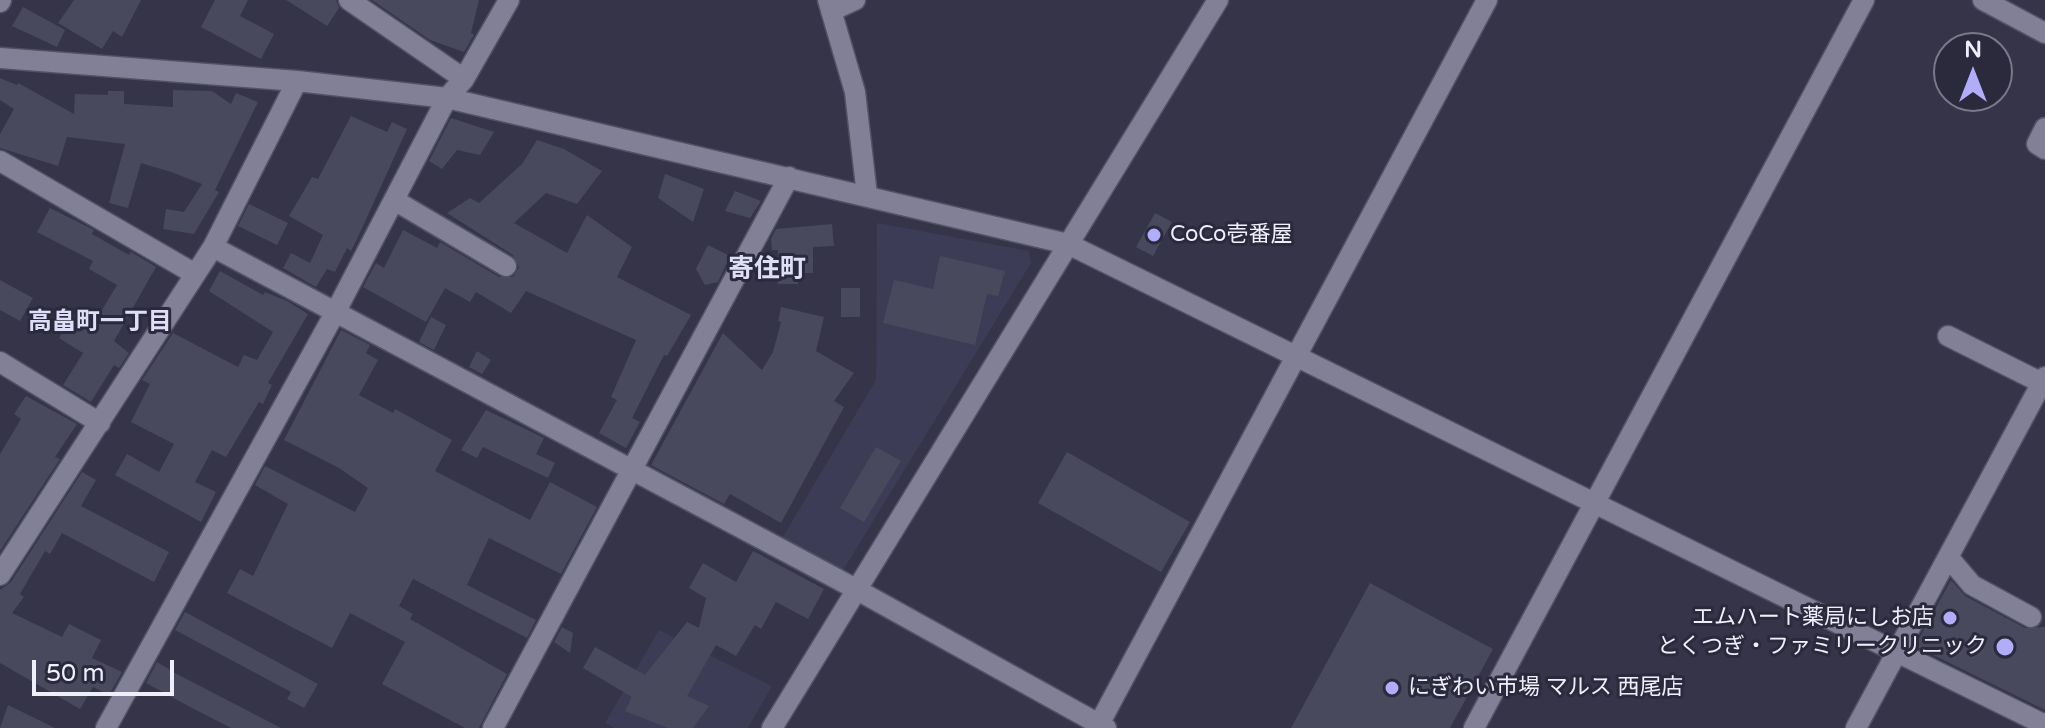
<!DOCTYPE html>
<html>
<head>
<meta charset="utf-8">
<style>
	body { margin:0 }
	#map { position:relative; width:2045px; height:728px; overflow:hidden; background:#353448; font-family:"Varela Round",sans-serif }
	canvas { display:block }
	.north { position:absolute; left:1933px; top:32px; width:80px; height:80px; box-sizing:border-box; background:#2b2a3d; border:2px solid #797989; border-radius:50%; rotate:0deg; font-size:22px; font-weight:700; line-height:32px; text-align:center; color:#efeffc }
	.north::after { content:''; display:block; margin:auto; width:28px; height:36px; background:#b1adfa; clip-path:polygon(50% 0,100% 100%,50% 72%,0 100%) }
	.scale { position:absolute; left:32px; top:660px; width:142px; height:36px; box-sizing:border-box; border:4px solid #efeffc; border-top:0; padding-left:10px; font-size:24px; line-height:28px; white-space:nowrap; color:#efeffc; -webkit-text-stroke:6px #2b2a3d; paint-order:stroke }
</style>
</head>
<body>
<div id="map">
<canvas width="2045" height="728"></canvas>
<div class="north">N</div>
<div class="scale">50 m</div>
</div>
<script>
const context = document.querySelector('canvas').getContext('2d');
context.lineJoin = 'round';
function paint(path, color) {
  context.fillStyle = color;
  context.fill(path, 'evenodd');
}
function stroke(path, color, width, dash) {
  context.strokeStyle = color;
  context.lineWidth = width;
  context.lineCap = dash ? 'butt' : 'round';
  context.setLineDash(dash || []);
  context.stroke(path);
}
function write(font, color, halo, rows, align = 'center') {
  context.font = font + ' "Varela Round","Noto Sans JP",sans-serif';
  context.lineWidth = 6;
  context.setLineDash([]);
  context.textBaseline = 'middle';
  context.strokeStyle = halo;
  context.fillStyle = color;
  for (const [text, x, y, turn = 0] of rows) {
    context.save();
    context.translate(x, y);
    context.rotate((+turn || 0) * Math.PI / 180);
    context.textAlign = isNaN(turn) ? turn : align;
    if (halo) context.strokeText(text, 0, 0);
    context.fillText(text, 0, 0);
    context.restore();
  }
}
const built = new Path2D(`
	M877,223L1029,251L1031,263L842,572L781,540L876,380Z
	M659,630L772,686L748,728H615L605,723Z`);
const building = new Path2D(`
	M74,0H141L122,37L113,31L102,49L58,23Z
	M215,0H248L240,16L274,34L261,59L201,27Z
	M286,0H336L339,8L327,26Z
	M372,0H479L471,33L474,35L464,52L430,40Z
	M23,7L65,30L57,47L12,26Z
	M0,78L17,85L18,83L74,114L75,94L108,95V91H124V104L173,107V90L212,91L231,104L236,93L258,102L215,190L219,192L194,234L163,229L166,209L184,212L202,184L171,172L141,163L128,208L109,203L125,144L67,137L58,166L0,148V134L14,109L0,100Z
	M351,116L387,132L392,122L407,129L358,237L351,251L347,248L335,272L327,269L316,287L283,268L291,253L310,263L323,235L289,216L312,177L318,179Z
	M451,118L494,132L480,155L457,150L442,169L429,161Z
	M537,140L564,149L602,171L577,204L546,193L514,223L567,253L587,215L632,247L617,277L691,315L667,356L664,355L632,418L640,422L626,448L599,433L617,400L611,397L636,340L526,291L511,313L476,292L470,302L445,288L426,322L363,287L376,263L384,268L403,230L437,248L440,242L499,277H513L519,267L513,255L447,213L470,198L479,203L522,164Z
	M665,174L704,189L693,222L658,198Z
	M735,191L761,201L750,218L725,211Z
	M249,204L288,223L277,245L238,226Z
	M50,208L94,230L92,234L129,255L131,252L156,267L114,341L129,353L119,368L114,365L91,402L63,385L83,353L59,338L73,314L93,325L117,285L89,269L93,261L37,232Z
	M1155,213L1172,222L1153,256L1136,247Z
	M832,224L834,246L813,247V273H798V284H778V250H772L771,239L776,229Z
	M708,245L730,256L718,282L705,285L696,269Z
	M940,256L1005,271L998,296L987,294L975,345L883,323L894,280L933,289Z
	M220,271L263,295L265,292L287,301L308,314L268,383L272,385L263,404L259,402L226,457L212,450L195,482L216,492L201,522L115,475L127,454L159,472L174,444L131,422L150,384L142,380L173,333L238,367L244,355L257,360L273,332L209,291Z
	M0,280L33,298L20,321L0,310Z
	M841,288H860V317H841Z
	M781,307L824,317L816,351L854,373L834,401L844,407L781,523L730,494L724,504L651,465L723,333L762,370L773,352L781,322L778,321Z
	M431,317L446,325L434,350L419,342Z
	M341,330L370,345L366,353L378,360L359,395L393,413L395,409L452,440L435,471L530,520L550,482L597,507L561,574L489,538L467,585L536,620L527,638L413,579L399,606L413,614L410,619L507,674L479,728H465L382,684L405,642L350,613L332,648L227,593L240,569L253,576L288,504L255,485L265,466L355,512L368,488L339,468L284,440Z
	M477,351L491,360L482,374L469,367Z
	M26,396L77,424L55,457L60,459L0,551V454L21,419L14,414Z
	M486,410L544,438L536,454L555,463L548,478L483,447L477,458L461,450Z
	M876,447L901,461L864,522L840,508Z
	M1067,452L1190,522L1161,572L1038,503Z
	M82,472L96,480L81,506L169,552L154,582L62,533L50,554L45,551L20,594L24,597L12,613L62,637L69,624L101,640L92,658L122,672L109,695L93,687L80,709L0,663V590L11,582Z
	M753,551L824,589L808,619L776,602L761,629L755,625L736,656L716,645L687,696L709,706L693,728H668L625,711L632,697L583,668L595,647L645,675L687,622L699,628L706,598L689,588L703,563L736,582Z
	M1951,580L1965,596L2025,628L2045,627V710L1915,646Z
	M1370,583L1493,649L1450,728H1291Z
	M185,612L318,684L304,708L287,699L291,692L175,630Z
	M562,627L573,633L570,653L554,642Z
	M157,662L175,673L281,728H231L192,708L146,683Z
	M8,705L55,728H0Z`);
const minor = new Path2D(`
	M349,0L464,79
	M828,0L855,92L867,195
	M1983,0L2045,33
	M0,2L1,0
	M831,11L855,0
	M0,58L297,81L447,98L1068,244L2045,725
	M2045,128L2037,144L2045,149
	M0,161L195,274
	M394,200L506,266
	M213,247L841,581L1106,728
	M1948,336L2042,383
	M0,362L100,423
	M1949,558L1972,585L2031,617
	M0,575L213,247L297,81
	M106,728L336,311L447,98L464,79L509,0
	M493,728L789,177
	M772,728L1218,0
	M1097,728L1487,0
	M1474,728L1864,0
	M1856,728L2045,377`);
const markers = [
	[1154,235,8,"#b1adfa"],
	[1950,618,8,"#b1adfa"],
	[2005,647,10,"#b1adfa"],
	[1392,688,8,"#b1adfa"]
];
const poiNames = [
	["CoCo壱番屋",1170,235],
	["エムハート薬局にしお店",1934,618,"right"],
	["とくつぎ・ファミリークリニック",1987,647,"right"],
	["にぎわい市場 マルス 西尾店",1408,688]
];
const neighbourhoodNames = [
	["高畠町一丁目",100,323]
];
const quarterNames = [
	["寄住町",767,270]
];
paint(built, '#3d3c56');
paint(building, '#49495e');
stroke(minor, '#535263', 23);
stroke(minor, '#818097', 20);
for (const [x, y, r, color] of markers) {
  const dot = new Path2D();
  dot.arc(x, y, r, 0, 2 * Math.PI);
  context.fillStyle = color;
  context.fill(dot);
  stroke(dot, '#2b2a3d', 3);
}
write('22px', '#efeffc', '#2b2a3d', poiNames, 'left');
write('bold 24px', '#dfdef8', '#2b2a3d', neighbourhoodNames);
write('bold 26px', '#dfdef8', '#2b2a3d', quarterNames);
</script>
</body>
</html>
